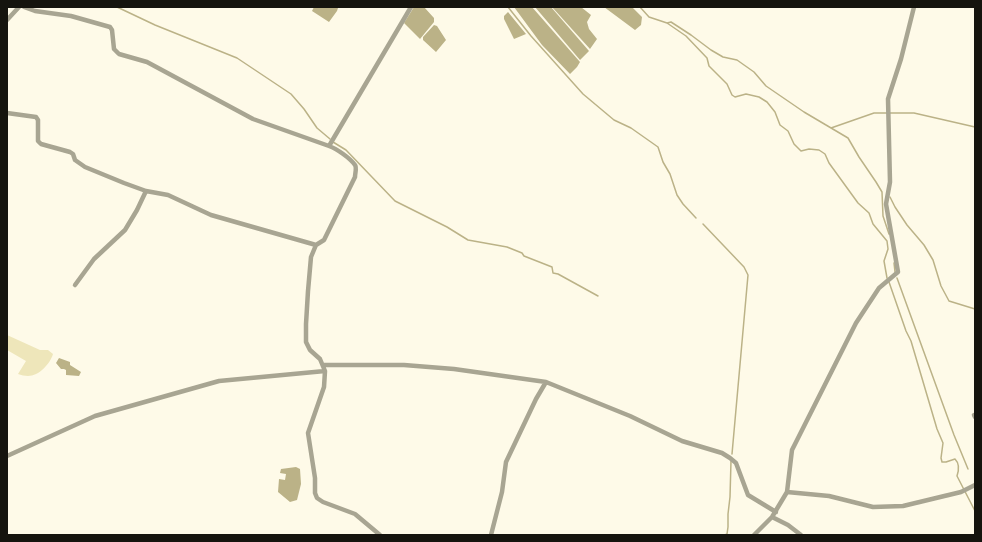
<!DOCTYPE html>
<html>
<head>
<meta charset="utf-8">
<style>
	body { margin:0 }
	#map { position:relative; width:982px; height:542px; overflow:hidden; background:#fefae8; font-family:Commissioner,sans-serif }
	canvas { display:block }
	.frame { position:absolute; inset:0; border:8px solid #15140e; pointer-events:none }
</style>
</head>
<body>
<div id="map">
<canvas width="982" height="542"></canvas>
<div class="frame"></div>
</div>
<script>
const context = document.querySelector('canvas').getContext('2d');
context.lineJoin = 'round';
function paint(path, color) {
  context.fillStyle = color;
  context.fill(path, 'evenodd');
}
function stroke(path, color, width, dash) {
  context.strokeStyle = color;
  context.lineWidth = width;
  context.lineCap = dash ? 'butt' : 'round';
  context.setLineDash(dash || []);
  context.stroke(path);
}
const green = new Path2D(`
	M7,335L40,350H48L53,354C50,364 39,376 28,376C25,376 21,375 18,374L26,361L7,350Z`);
const water = new Path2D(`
	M314,7H336L338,8L337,11L329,22L312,11Z
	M414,7H424L434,18V22L420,39L404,23Z
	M514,7H532L580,62L577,67L570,74L542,45Z
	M535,7H551L589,51L580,60Z
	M552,7H581L591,15L587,22L589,29L597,39L590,49Z
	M604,7H632L642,17L641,25L635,30Z
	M508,12L526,34L514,39L504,19V16Z
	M434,25L437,26L446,40L436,52L423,40V37Z
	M59,358L70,362V365L81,372L79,376L66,375V370L64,369H61L56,363Z
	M296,467L300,469L301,484L297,500L290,502L278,492L279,479L285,480L286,474L280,473L281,469Z`);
const stream = new Path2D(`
	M117,7L155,25L237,58L291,94L304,109L317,128L330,139
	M508,7L531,36L583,94L614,120L631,128L658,147L663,162L670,174L677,195L683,204L696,218
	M640,7L649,17L667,23L686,36L707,58L709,66L727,84L732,95L735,97L746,94L759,97L767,102L775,112L780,125L788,131L794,144L801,151L809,149L819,150L825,154L829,163L858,203L869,213L873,224L887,241L888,249L884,261L887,278
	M667,23L671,22L691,35L711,50L723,57L737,60L754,72L766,86L804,112L848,138L859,157L876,182L882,192L883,216L889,234
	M831,128L874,113H914L975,127
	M333,142L346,150L395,201L447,227L468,240L507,247L522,253L524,256L552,267L553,273L558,274L598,296
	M890,197L895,207L907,225L924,245L933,260L941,286L949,301L975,309
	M703,224L744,267L748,275L732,454
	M894,263L895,272
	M897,278L954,435L968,469
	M889,282L906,331L911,341L937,429L943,443L941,458L942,462H946L955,459C960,464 959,470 957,476L975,511
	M725,535L727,534L728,527V514L730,497L731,461`);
const minor = new Path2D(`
	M24,7L35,11L71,16L110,27L112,30L114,49L119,54L147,62L253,119L329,146
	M7,20L19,7
	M7,113L36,117L38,120V141L41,144L70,152L73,154L75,160L85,167L124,183L146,191L168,195L211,215L316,245
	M75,285L94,259L125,230L137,210L146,191
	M323,365H404L454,369L546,382L630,416L682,441L722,453L730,458L736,463L748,495L776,512
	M974,415L975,417
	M7,456L95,416L219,381L325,371
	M787,492L829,496L873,507L903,506L961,492L975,485
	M772,517L788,525L801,535
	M380,535L355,514L323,502L317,498L315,493V478L308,433L324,387L325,371L320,359L310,350L306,342V324L308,291L311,257L316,245L324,240L355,177C355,173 357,168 355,165C350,158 337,149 329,146L411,7
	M491,535L502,492L506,462L536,399L546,382
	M754,535L772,517L787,492L792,450L856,323L879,288L898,272L886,204L890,182L888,99L901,59L914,7`);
paint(green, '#eee6ba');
paint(water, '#bbb287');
stroke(stream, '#bbb287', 1.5);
stroke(minor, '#a8a592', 4.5);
</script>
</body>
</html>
